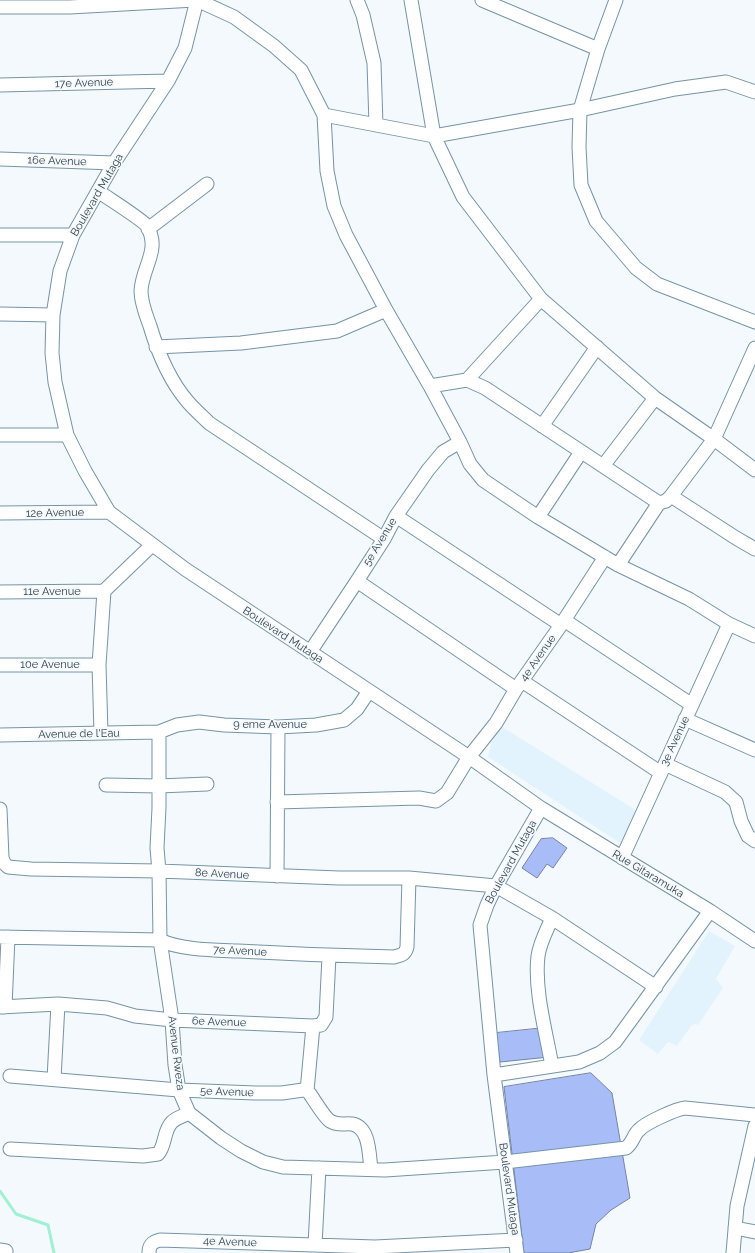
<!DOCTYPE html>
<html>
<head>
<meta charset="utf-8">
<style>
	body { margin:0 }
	canvas { display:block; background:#f3f9fd }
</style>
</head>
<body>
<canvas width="755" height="1253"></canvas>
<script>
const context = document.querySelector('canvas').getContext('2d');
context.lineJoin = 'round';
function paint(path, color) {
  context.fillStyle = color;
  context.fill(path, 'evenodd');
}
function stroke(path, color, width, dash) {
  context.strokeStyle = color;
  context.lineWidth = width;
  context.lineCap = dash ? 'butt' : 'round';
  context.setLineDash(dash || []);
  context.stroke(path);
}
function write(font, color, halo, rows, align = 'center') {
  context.font = font + ' Raleway,sans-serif';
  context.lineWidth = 3.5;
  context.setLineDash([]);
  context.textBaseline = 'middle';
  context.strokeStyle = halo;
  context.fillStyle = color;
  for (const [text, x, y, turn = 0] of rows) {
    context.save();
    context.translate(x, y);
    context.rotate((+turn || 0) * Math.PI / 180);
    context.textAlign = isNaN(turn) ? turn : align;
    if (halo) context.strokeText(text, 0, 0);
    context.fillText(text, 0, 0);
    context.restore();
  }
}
const built = new Path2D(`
	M496,723L642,814L623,845L488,757Z
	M709,931L735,946L716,979L723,988L698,1025L695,1024L691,1026L677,1046L668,1042L658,1054L639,1040Z`);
const stream = new Path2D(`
	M0,1191L16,1214L48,1225L54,1253`);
const building = new Path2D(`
	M553,838L567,848L553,868L547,864L537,878L522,868L541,839Z
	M544,1028L549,1057L500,1062L496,1033Z
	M591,1073L612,1093L630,1198L611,1210L596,1224L590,1249L568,1253H524L504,1087Z`);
const minor = new Path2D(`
	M197,0L185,48L168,81L114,163L73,235L60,271L53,315L52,353L55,382L67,435L85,471L109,512L185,569L469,757L541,808L710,911L755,941
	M197,0L234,17L274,46L301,70L324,115L327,171L334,206L346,235L386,310L430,386L460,442L470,464L483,480L538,517L618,565L689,599L729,624L755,636
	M357,0L363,15L374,63L376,125
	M411,0L434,136L463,197L541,299L655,398L714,439L755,470
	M482,0L598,49
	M616,0L598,49L580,110L579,147L581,185L596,221L636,268L657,284L755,322
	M0,7H70L195,0
	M0,85L168,81
	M324,115L434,136L580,110L675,89L726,82L755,92
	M0,159L114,163
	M98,191C106,197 143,220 147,226C161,250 142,267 141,291C141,303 146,315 150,326C158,353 169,380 188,402C194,409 202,416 209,423L384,539
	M148,229L207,184
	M0,235H73
	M0,314L53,315
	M156,347L241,343L337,331L386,310
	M467,380L541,299
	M430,386L467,380L485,388L659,503L666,501L671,496L714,439L755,348
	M542,426L597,347
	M0,435H67
	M603,466L655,398
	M671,496L736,538L755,549
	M0,513L109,512
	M396,516L561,625
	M538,517L581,452
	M618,565L659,503
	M357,581L516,689
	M0,592L104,591
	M564,620L692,705
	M310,652L357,581L384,539L396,516L428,470L443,452L460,442
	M0,665H99
	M522,681L661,773
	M685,719L755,750
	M159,732V808L157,848L159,871L160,940L172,1020L175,1065L179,1090L189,1113L221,1138L241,1151L263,1162L283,1167L385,1170L505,1162L626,1148C634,1142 633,1135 639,1130C645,1123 676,1109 685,1108L755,1115
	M101,733L99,665L104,591L152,545
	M0,735L159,732L177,725L199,722L224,725L278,727L316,725L344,720L357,709L369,691
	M665,764L725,792L736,802L741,821L748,836L755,841
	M106,785L159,786L207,784
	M277,802L419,798L436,801L447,793L469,757L496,723L516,689L561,625L605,557
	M0,809L2,858L4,863L8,867L31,869L159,871L339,878H409L496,886L552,918L656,987
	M622,858L729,624
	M277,876L278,727
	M552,918C547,930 540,942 538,956C534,990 546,1032 552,1066
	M0,937L160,940C180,950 215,950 238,951C290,954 342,956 394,957C401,955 405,955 407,947L409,878
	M0,1007L58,1004L107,1008L135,1016L172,1020L313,1026L321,1025L326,1017L329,956
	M5,1007L8,937
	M494,1075L579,1062L600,1053L615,1042L710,911
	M10,1076L179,1090L255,1093H282L303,1090L307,1091L310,1094C314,1100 325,1118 330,1121C338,1126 344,1123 352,1124C370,1127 369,1155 371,1169
	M54,1079L58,1004
	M307,1091L313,1026
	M10,1149L143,1156L158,1154C166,1145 163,1131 172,1122C176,1118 183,1116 189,1113
	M735,1228L755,1232
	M315,1245L319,1168
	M0,1250L6,1251
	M149,1253C149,1245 152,1242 160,1240L375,1247L516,1240
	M517,1253L494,1075L480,925L487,905L496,886L541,808
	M733,1253L737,1206L755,1126`);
const streetNames = [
	["17e Avenue",84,83,-2],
	["16e Avenue",57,161,2],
	["Boulevard Mutaga",97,195,-60],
	["12e Avenue",55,513,-1],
	["5e Avenue",380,542,-59],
	["11e Avenue",52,592],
	["Boulevard Mutaga",283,635,33],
	["4e Avenue",538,658,-55],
	["10e Avenue",50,665],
	["9 eme Avenue",270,725],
	["Avenue de l'Eau",79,734,-1],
	["3e Avenue",675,741,-65],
	["Boulevard Mutaga",511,862,-61],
	["8e Avenue",222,874,3],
	["Rue Gitaramuka",648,874,31],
	["7e Avenue",240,951,3],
	["6e Avenue",219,1022,2],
	["Avenue Rweza",176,1053,83],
	["5e Avenue",227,1092,2],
	["Boulevard Mutaga",509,1189,82],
	["4e Avenue",230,1242,2]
];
paint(built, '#e3f3fe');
stroke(stream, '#a0f0d3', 3);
paint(building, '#a8bdf8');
stroke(building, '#78829f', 1);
stroke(minor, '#7594a7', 15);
stroke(minor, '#fff', 13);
write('11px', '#303e46', '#f3f9fd', streetNames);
</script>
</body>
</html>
